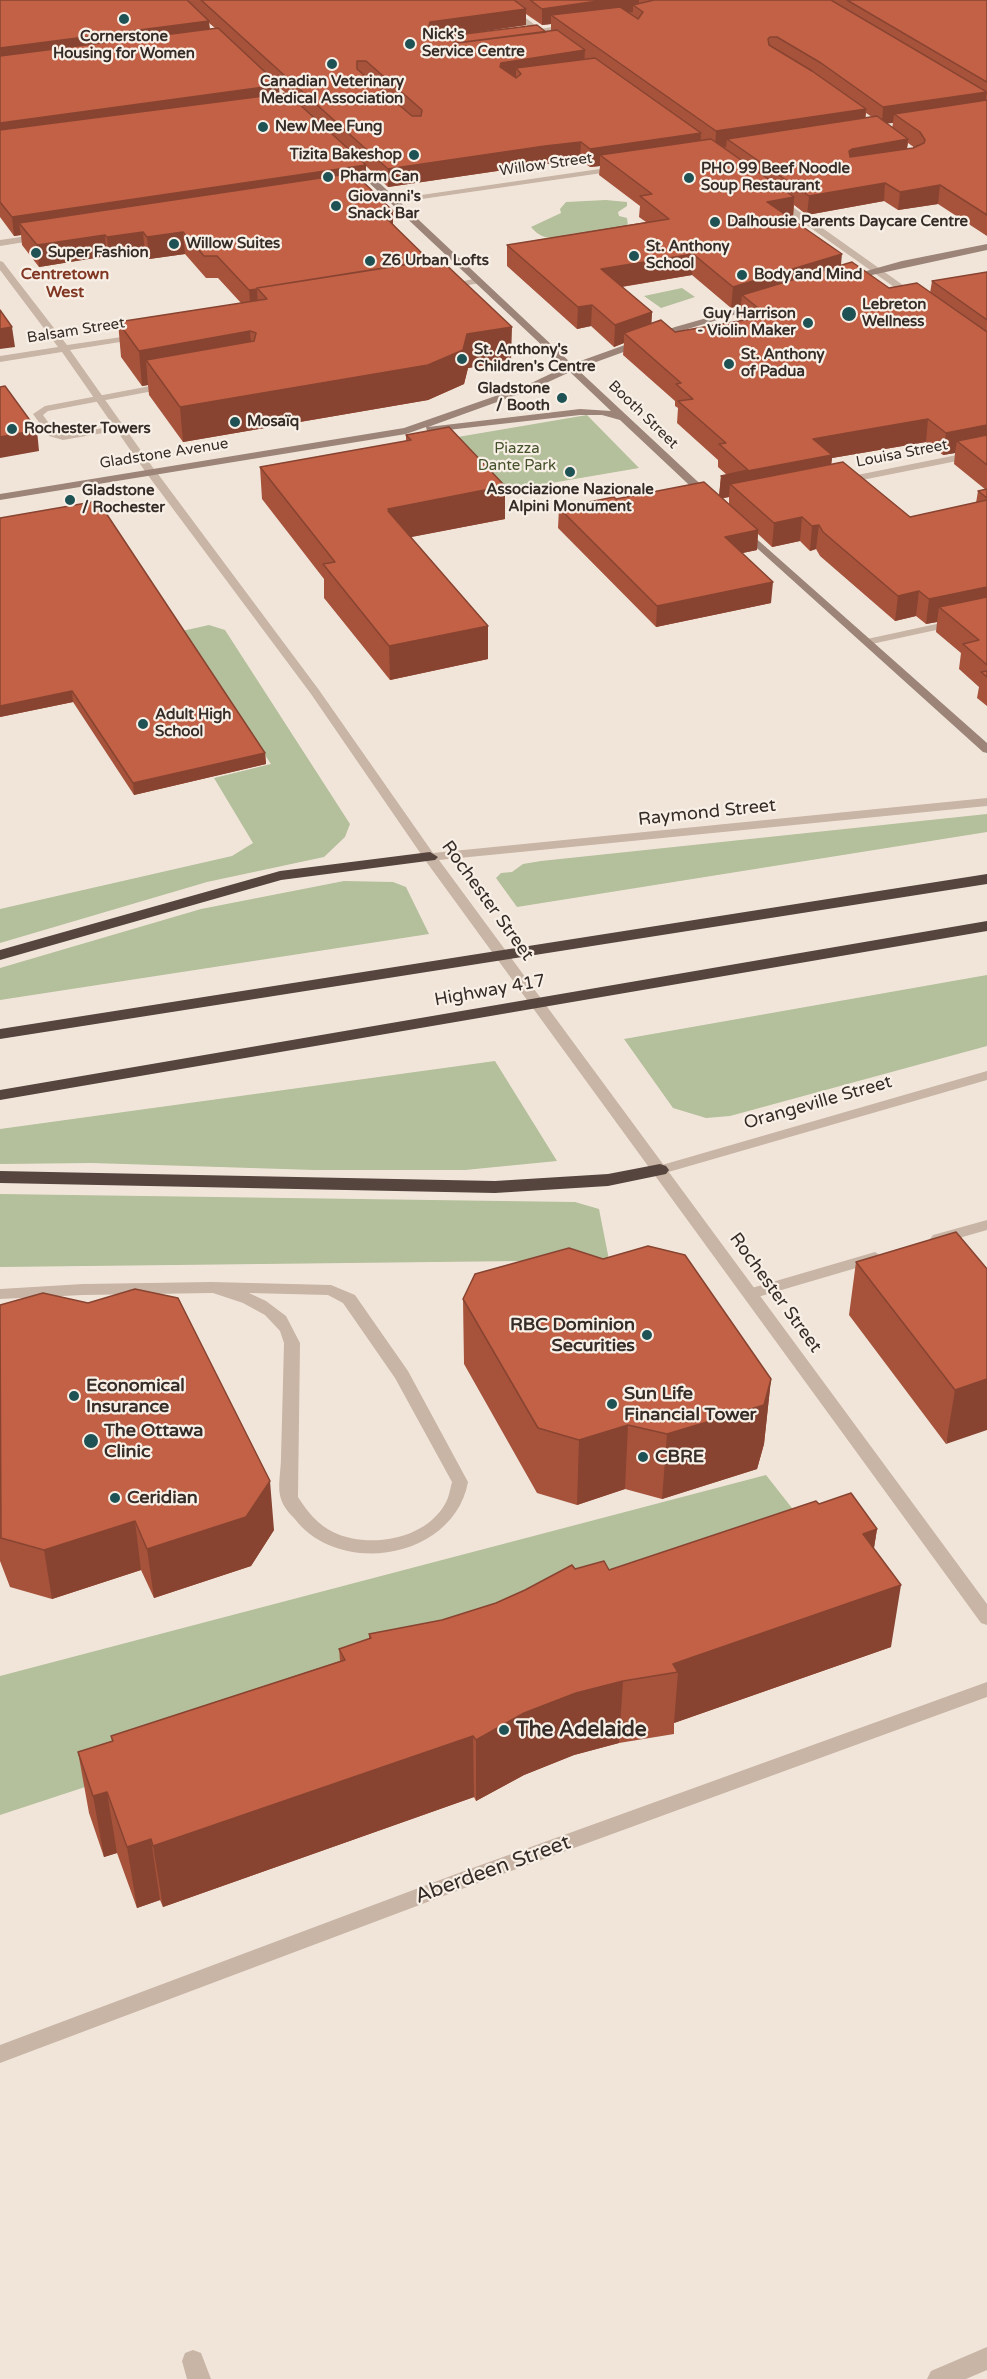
<!DOCTYPE html>
<html>
<head>
<meta charset="utf-8">
<style>
	body { margin:0 }
	canvas { display:block; background:#f1e5da }
</style>
</head>
<body>
<canvas width="987" height="2379"></canvas>
<script>
const context = document.querySelector('canvas').getContext('2d');
context.lineJoin = 'round';
function paint(path, color) {
  context.fillStyle = color;
  context.fill(path, 'evenodd');
}
function stroke(path, color, width, dash) {
  context.strokeStyle = color;
  context.lineWidth = width;
  context.lineCap = dash ? 'butt' : 'round';
  context.setLineDash(dash || []);
  context.stroke(path);
}
function write(font, color, halo, rows, align = 'center') {
  context.font = font + ' "Varela Round",sans-serif';
  context.lineWidth = 4.5;
  context.setLineDash([]);
  context.textBaseline = 'middle';
  context.strokeStyle = halo;
  context.fillStyle = color;
  for (const [text, x, y, turn = 0] of rows) {
    context.save();
    context.translate(x, y);
    context.rotate((+turn || 0) * Math.PI / 180);
    context.textAlign = isNaN(turn) ? turn : align;
    if (halo) context.strokeText(text, 0, 0);
    context.fillText(text, 0, 0);
    context.restore();
  }
}
const green = new Path2D(`
	M606,200L627,202V206L618,212L619,216L627,218L628,226C608,232 600,231 580,233C560,234 547,246 531,227L561,213L560,209L566,202Z
	M682,288L695,297L661,308L644,296Z
	M587,415L639,468L487,494L440,440Z
	M209,625L225,630L350,824L345,837L324,857L207,882L0,943V909L232,856L253,843L214,778L271,764L182,631Z
	M987,814V832L517,907L496,878L501,873L512,872L523,864L541,861Z
	M344,881L393,882L406,887L429,934L0,1000V968L201,909Z
	M987,975V1046L730,1116L706,1118L673,1108L624,1039Z
	M495,1061L557,1161L465,1170H315L92,1163L0,1164V1129Z
	M0,1194L575,1202L599,1209L609,1260L0,1267Z
	M766,1475L821,1545L0,1815V1676Z`);
const service = new Path2D(`
	M571,24L574,28L538,32L534,30Z
	M166,383L171,386L169,388L48,411L43,415L55,432L63,434L123,425V429L120,430L63,440L49,436L33,414L45,406Z
	M987,1220V1230L938,1244L930,1239L933,1235Z
	M875,1252L883,1257L880,1261L751,1299L745,1298L743,1294L745,1290Z
	M211,1282L331,1285L355,1295L408,1371L468,1482C454,1559 339,1578 294,1518C289,1513 283,1506 281,1499C277,1488 281,1470 281,1458C282,1420 283,1381 284,1343L280,1331L265,1315L243,1303L213,1293L83,1295L0,1299V1289L83,1284ZM249,1293L328,1295L343,1303L395,1378L452,1482C450,1489 449,1498 445,1504C425,1540 368,1549 333,1532C318,1525 307,1511 298,1497L300,1343L286,1316L266,1301Z
	M193,2350L201,2353L211,2379H187L182,2361L185,2353Z`);
const minor = new Path2D(`
	M495,0H502L551,37L544,39Z
	M620,166L624,168L623,170L394,203L390,201L394,199Z
	M774,198H780L917,295V299H911L774,202Z
	M41,234L45,237L44,239L0,246V240Z
	M0,261L3,262L67,345L142,334L144,336L139,339L70,350L156,472L155,474H147L62,352L0,362V356L58,347L0,270Z
	M477,278L480,279V283L447,289L443,286Z
	M987,449V455L842,484L837,481L842,478Z
	M987,613V619L867,645L861,642L867,639Z
	M987,1071V1080L665,1173H655L653,1170L655,1167Z
	M987,1682V1697L470,1886L0,2063V2045L456,1874Z
	M987,2347V2370L966,2379H927L931,2371Z`);
const tertiary = new Path2D(`
	M147,470H155L319,690L433,853L987,798V806L439,860L987,1604V1625L981,1623L425,860L311,694L147,474Z`);
const secondary = new Path2D(`
	M348,159H354L572,364L675,327L763,302V306L681,331L577,369L711,494V498H703L620,420L602,415H580L430,432L427,431L426,427L406,434L0,500V494L404,428L527,385L565,367L348,163ZM570,372L611,411L580,409L428,427L533,389Z
	M987,244V250L849,280L845,277L902,261Z
	M742,526L987,743V753L983,752L738,531V527Z`);
const motorway = new Path2D(`
	M430,852L438,857L435,860L281,880L0,960V950L280,871Z
	M987,874V884L0,1039V1029Z
	M987,921V931L0,1100V1090Z
	M660,1164L666,1166L669,1170L666,1174L608,1186L495,1193L0,1183V1171L495,1181L608,1174Z`);
const wall = new Path2D(`
	M0,0H987V236L938,204L898,210L884,201L807,215L794,205L793,217L790,218L841,265L889,288L930,293L932,281L987,272V706L977,698L979,687L959,669L961,653L936,632L937,622L926,624L916,616L895,621L820,556L816,549L810,551L800,541L772,547L758,534L757,550L742,553L771,603L656,627L558,528L559,508L616,499L719,495L721,476L727,475L718,467V460L677,423L678,408L675,406V401L623,355L624,343L614,347L591,326L577,329L507,266V245L646,222L639,217L640,206L599,175L600,166L590,167L580,160L545,164L388,187L366,166V184H365L393,224L511,361L468,368L464,384L428,400L183,442L149,395L148,385L142,386L121,357L118,322L241,303L218,278H206L185,254L149,259L145,254L109,259L107,256L39,267L22,245L21,235L14,236L0,217ZM526,14L542,25L551,24V31L478,32L526,25ZM209,23L215,28L216,29H210ZM279,87L281,89L286,93L279,94ZM866,113L872,117L865,118ZM886,123H893L892,128ZM908,143L915,148L907,149ZM692,275L731,308L741,305L740,316L745,320L675,332L651,323L652,312L622,287ZM926,442L943,455L955,453L954,464L986,490L978,491L976,503L910,517L831,464L832,458ZM729,497V504L723,498Z
	M406,435L505,486V519L410,537L488,626V659L390,680L324,598V579L262,499L260,467L406,441Z
	M0,518L265,753L266,764L134,795L73,702L0,717Z
	M856,1262L987,1269L946,1444L849,1315Z
	M463,1299L771,1379L764,1444L757,1469L662,1499L625,1489L577,1505L537,1493L464,1364Z
	M0,1305L274,1530L251,1566L154,1598L141,1570L52,1599L10,1587L0,1561Z
	M819,1504L877,1529L874,1548L891,1647L674,1723V1734L619,1743L574,1755L524,1775L476,1801L474,1797L163,1907L160,1900L137,1908L117,1853L104,1857L89,1813L78,1752L112,1741L111,1736L340,1661L339,1649L369,1639V1634L442,1620L496,1603L575,1569L609,1570Z`);
const shadedWall = new Path2D(`
	M605,0H639V4L633,5V12L562,22L551,15V24L542,25V9Z
	M526,9V25L431,39L429,26L430,22Z
	M209,21L210,37L0,65V48Z
	M585,50L584,67L521,74L516,68V77L500,67L501,63Z
	M279,85L280,102L0,141V123Z
	M987,92L984,109L894,114L893,123L882,124L883,107Z
	M866,109L865,127L727,139L726,147L715,149L716,131Z
	M701,133L700,151L600,155V166L590,167V149Z
	M908,139L906,157L850,167L849,151L852,149Z
	M581,142L580,160L545,164L388,187V169L545,146Z
	M366,165V184L27,234L19,223L21,235L14,236L12,217Z
	M885,183L884,201L807,215L809,196Z
	M940,185L938,204L898,210L900,192Z
	M794,197L793,217L766,222L767,202Z
	M393,211V232L381,213Z
	M143,232L145,254L109,259L107,237Z
	M183,232L185,254L149,259L147,237Z
	M105,235L107,256L39,267L37,245Z
	M693,254L692,275L601,290V269Z
	M842,254L840,275L742,295L741,305L731,308L733,287Z
	M257,289L258,311L251,313L249,290Z
	M592,305L591,326L577,329L578,307Z
	M652,312L651,333H624V343L614,347L615,325Z
	M12,327L15,347L0,349V329Z
	M512,327L511,361L468,368L464,384L428,400L183,442L180,407L467,334Z
	M250,331L253,366L146,360L148,385L142,386L139,351Z
	M928,419L926,442L832,458L830,477L730,484L729,497L719,499L721,476L812,459L813,439L847,433Z
	M987,425V444L957,441L955,453L943,455L946,433Z
	M37,430L39,451L0,458V437Z
	M505,486V519L391,541L388,509Z
	M802,517L800,541L772,547L774,523Z
	M819,525L816,549L810,551L812,526Z
	M758,530L757,550L724,557L725,537Z
	M773,582L771,603L656,627L657,606Z
	M987,587V612L939,607L937,622L926,624L929,599Z
	M919,591L916,616L895,621L898,596Z
	M488,626V659L390,680L389,646Z
	M72,691L73,702L0,717V706Z
	M265,753L266,764L134,795L133,783Z
	M771,1379L764,1444L757,1469L662,1499L667,1434Z
	M987,1379V1430L946,1444L955,1390Z
	M628,1425L625,1489L577,1505L579,1440Z
	M270,1481L274,1530L251,1566L154,1598L147,1549Z
	M135,1521L141,1570L52,1599L44,1550Z
	M877,1529L867,1591L863,1534Z
	M901,1585L891,1647L674,1723L678,1672L673,1664Z
	M623,1681L619,1743L574,1755L524,1775L476,1801V1740L524,1713L576,1693Z
	M473,1736L474,1797L163,1907L153,1846Z
	M107,1792L117,1853L104,1857L93,1796Z
	M151,1839L160,1900L137,1908L127,1847Z`);
const building = new Path2D(`
	M0,0H187L209,21L0,48Z
	M201,0H514L526,9L430,22L429,26L456,43L557,30L585,50L501,63L500,67L516,78L521,74L516,68L595,58L701,133L590,149L581,142L545,146L388,169ZM357,61H366L422,110L421,116H412L357,69Z
	M530,0H605L542,9Z
	M654,0H831L987,92L883,107L821,63L777,37H770L768,39L769,45L812,71L866,109L716,131L551,15L620,7L638,19L643,12L633,5Z
	M847,0H987V82Z
	M537,25L546,32L457,43L448,36Z
	M218,28L279,85L0,123V56Z
	M287,93L366,165L12,217L0,202V130Z
	M987,100V215L940,185L900,192L885,183L809,196L727,139L877,116L908,139L852,149L849,151L850,157L913,148L924,143L925,140L920,132L894,114Z
	M711,139L794,197L767,202L842,254L733,287L693,254L601,269L652,312L615,325L592,305L578,307L507,245L669,219L640,196L652,194L600,155Z
	M354,173L393,211L381,213L430,261L257,288L258,289L249,290L217,256H204L183,232L147,237L143,232L107,237L105,235L37,245L19,223Z
	M440,259L512,327L467,334L463,350L428,365L180,407L146,360L254,341L256,333L250,331L139,351L118,322L267,299L257,288Z
	M852,262L889,288L917,283L987,332V425L946,433L928,419L847,433L813,439L832,455L721,476L748,470L719,444L726,443L678,401L693,399L676,384L681,383L624,333L661,320L675,332L768,316L742,295Z
	M987,272V320L932,281Z
	M0,310L12,327L0,329Z
	M5,386L37,430L0,437V387Z
	M449,427L505,486L388,509L390,511H388L488,626L389,646L323,564L335,562L260,467L411,440L406,435Z
	M987,435V465L957,441Z
	M843,462L910,517L987,500V587L929,599L919,591L898,596L823,532L819,525L812,526L802,517L774,523L730,484Z
	M704,482L758,530L725,537L773,582L657,606L559,508L614,497L616,499Z
	M987,489V498L978,491Z
	M98,501L265,753L133,783L72,691L0,706V518Z
	M987,597V665L963,644L979,640L939,607Z
	M987,671V677L981,672Z
	M956,1232L987,1269V1379L955,1390L856,1262Z
	M648,1246L685,1255L771,1379L764,1405L667,1434L628,1425L579,1440L538,1428L463,1299L475,1274L569,1248L603,1259Z
	M135,1289L178,1298L270,1481L246,1517L147,1549L135,1521L44,1550L1,1538L0,1305L43,1293L88,1303Z
	M851,1493L877,1529L863,1534L901,1585L673,1664L678,1672L623,1681L576,1693L524,1713L476,1740L473,1736L153,1846L151,1839L127,1847L107,1792L93,1796L78,1752L113,1741L111,1736L345,1660L339,1649L371,1638L369,1634L442,1620L496,1603L525,1590L572,1565L575,1569L604,1561L609,1570L816,1501L819,1504Z`);
const markers = [
	[124,19,6,"#1e5255"],
	[410,44,6,"#1e5255"],
	[332,64,6,"#1e5255"],
	[263,127,6,"#1e5255"],
	[414,155,6,"#1e5255"],
	[328,177,6,"#1e5255"],
	[689,178,6,"#1e5255"],
	[336,206,6,"#1e5255"],
	[715,222,6,"#1e5255"],
	[174,244,6,"#1e5255"],
	[36,253,6,"#1e5255"],
	[634,256,6,"#1e5255"],
	[370,261,6,"#1e5255"],
	[742,275,6,"#1e5255"],
	[849,314,8,"#1e5255"],
	[808,323,6,"#1e5255"],
	[462,359,6,"#1e5255"],
	[729,364,6,"#1e5255"],
	[562,398,6,"#1e5255"],
	[235,422,6,"#1e5255"],
	[12,429,6,"#1e5255"],
	[570,472,6,"#1e5255"],
	[70,500,6,"#1e5255"],
	[143,724,6,"#1e5255"],
	[647,1335,6,"#1e5255"],
	[74,1396,6,"#1e5255"],
	[612,1404,6,"#1e5255"],
	[91,1441,8,"#1e5255"],
	[643,1457,6,"#1e5255"],
	[115,1498,6,"#1e5255"],
	[504,1730,6,"#1e5255"]
];
const farPoinames = [
	["Nick's",422,35],
	["Service Centre",422,52],
	["Cornerstone",124,37,"center"],
	["Housing for Women",124,54,"center"],
	["Canadian Veterinary",332,82,"center"],
	["Medical Association",332,99,"center"],
	["New Mee Fung",275,127],
	["Tizita Bakeshop",402,155,"right"],
	["PHO 99 Beef Noodle",701,169],
	["Soup Restaurant",701,186],
	["Pharm Can",340,177],
	["Giovanni's",348,197],
	["Snack Bar",348,214],
	["Dalhousie Parents Daycare Centre",727,222],
	["Willow Suites",186,244],
	["St. Anthony",646,247],
	["School",646,264],
	["Super Fashion",48,253],
	["Z6 Urban Lofts",382,261],
	["Body and Mind",754,275],
	["Lebreton",862,305],
	["Wellness",862,322],
	["Guy Harrison",796,314,"right"],
	["- Violin Maker",796,331,"right"],
	["St. Anthony's",474,350],
	["Children's Centre",474,367],
	["St. Anthony",741,355],
	["of Padua",741,372],
	["Gladstone",550,389,"right"],
	["/ Booth",550,406,"right"],
	["Mosaïq",247,422],
	["Rochester Towers",24,429],
	["Associazione Nazionale",570,490,"center"],
	["Alpini Monument",570,507,"center"],
	["Gladstone",82,491],
	["/ Rochester",82,508],
	["Adult High",155,715],
	["School",155,732]
];
const farStreetnames = [
	["Willow Street",546,165,-8],
	["Balsam Street",76,331,-9],
	["Booth Street",643,415,44],
	["Gladstone Avenue",164,454,-9],
	["Louisa Street",902,454,-11]
];
const farParknames = [
	["Piazza",517,449],
	["Dante Park",517,466]
];
const farNeighbourhoodnames = [
	["Centretown",65,275],
	["West",65,293]
];
const streetNames = [
	["Raymond Street",707,813,-6],
	["Rochester Street",487,901,54],
	["Highway 417",490,991,-10],
	["Orangeville Street",818,1103,-16],
	["Rochester Street",775,1293,54]
];
const poiNames = [
	["RBC Dominion",635,1325,"right"],
	["Securities",635,1346,"right"],
	["Economical",86,1386],
	["Insurance",86,1407],
	["Sun Life",624,1394],
	["Financial Tower",624,1415],
	["The Ottawa",104,1431],
	["Clinic",104,1452],
	["CBRE",655,1457],
	["Ceridian",127,1498]
];
const nearPoinames = [
	["The Adelaide",516,1730]
];
const nearStreetnames = [
	["Aberdeen Street",493,1870,-20]
];
paint(green, '#b4bf9b');
paint(service, '#c8b5a6');
paint(minor, '#c8b5a6');
paint(tertiary, '#c8b5a6');
paint(secondary, '#9c8478');
paint(motorway, '#55453e');
paint(wall, '#a7533c');
paint(shadedWall, '#884431');
paint(building, '#c26146');
stroke(building, '#884431', 1.5);
for (const [x, y, r, color] of markers) {
  const dot = new Path2D();
  dot.arc(x, y, r, 0, 2 * Math.PI);
  context.fillStyle = color;
  context.fill(dot);
  stroke(dot, '#f8f0e6', 2);
}
write('bold 15px', '#352b27', '#f8f0e6', farPoinames, 'left');
write('15px', '#352b27', '#f8f0e6', farStreetnames);
write('15px', '#45522c', '#f8f0e6', farParknames);
write('bold 16px', '#813723', '#f8f0e6', farNeighbourhoodnames);
write('18px', '#352b27', '#f8f0e6', streetNames);
write('bold 18px', '#352b27', '#f8f0e6', poiNames, 'left');
write('bold 21px', '#352b27', '#f8f0e6', nearPoinames, 'left');
write('21px', '#352b27', '#f8f0e6', nearStreetnames);
</script>
</body>
</html>
